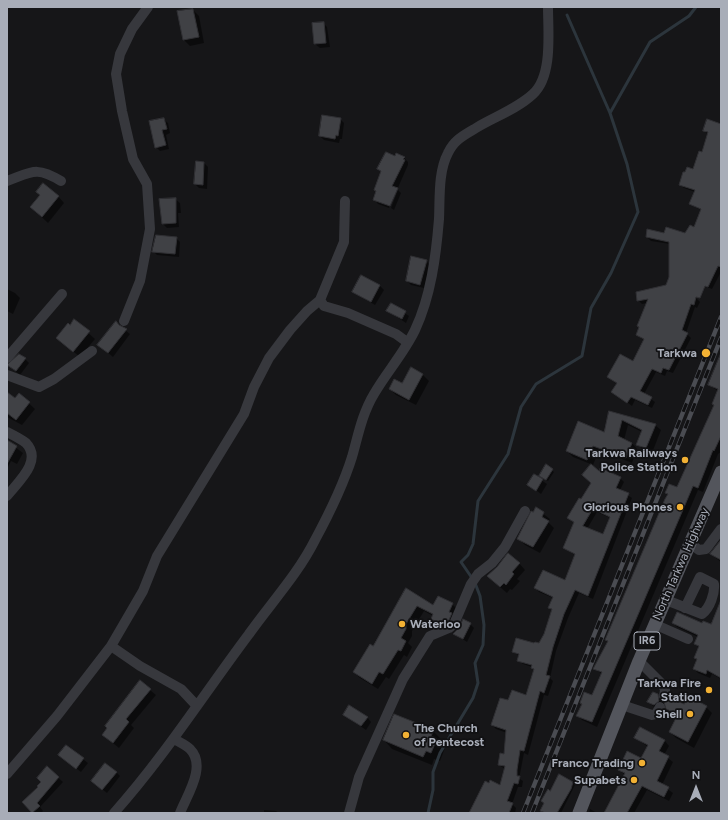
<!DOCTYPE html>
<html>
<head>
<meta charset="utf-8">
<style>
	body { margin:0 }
	#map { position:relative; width:728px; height:820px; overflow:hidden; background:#161618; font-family:Figtree,sans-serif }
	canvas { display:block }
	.frame { position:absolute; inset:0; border:8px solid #a8adb8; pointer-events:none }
	.north { position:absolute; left:676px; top:768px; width:40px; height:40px; -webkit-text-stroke:3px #111113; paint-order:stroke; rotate:0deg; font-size:11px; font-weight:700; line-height:16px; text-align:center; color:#a8adb8 }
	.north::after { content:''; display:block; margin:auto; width:14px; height:18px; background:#a8adb8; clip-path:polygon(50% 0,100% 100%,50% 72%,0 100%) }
</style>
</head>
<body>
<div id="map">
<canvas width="728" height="820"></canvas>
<div class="frame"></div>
<div class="north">N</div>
</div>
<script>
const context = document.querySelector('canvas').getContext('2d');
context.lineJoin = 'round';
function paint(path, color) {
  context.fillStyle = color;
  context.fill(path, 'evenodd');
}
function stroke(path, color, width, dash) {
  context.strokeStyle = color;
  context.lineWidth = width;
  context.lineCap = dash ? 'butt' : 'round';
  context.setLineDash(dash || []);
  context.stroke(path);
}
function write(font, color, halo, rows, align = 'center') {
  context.font = font + ' Figtree,sans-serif';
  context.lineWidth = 3.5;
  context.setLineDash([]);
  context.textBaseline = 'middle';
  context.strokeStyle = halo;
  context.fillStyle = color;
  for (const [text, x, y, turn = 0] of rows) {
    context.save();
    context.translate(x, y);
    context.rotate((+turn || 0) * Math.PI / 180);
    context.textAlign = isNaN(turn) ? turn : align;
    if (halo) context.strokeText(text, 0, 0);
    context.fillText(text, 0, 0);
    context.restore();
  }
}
const shadow = new Path2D(`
	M193,10L199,16L204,43L190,46L184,40Z
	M323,23L327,27L330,47L320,48L315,44L313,24Z
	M163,119L168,123L170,133L166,135L169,149L160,151L156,147Z
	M340,119L344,123L342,139H340L339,143L324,140L320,136Z
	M721,125V272L712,289L696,283V298L700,302L697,308L695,307L686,333L691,338L673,373L667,371L665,376L656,372L644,394L655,402L652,408L635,400L632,406L612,391L617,383L608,376L634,362L645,341L637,335L647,303L642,304L638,300L667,286L670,277V244L651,241L647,237L665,234L686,235L695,228L701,210L690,204L695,192L684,188L680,185L694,170L702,153L708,135L705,131Z
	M404,158L408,162V165L389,208L378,204L374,199L382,172L378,169Z
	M204,163L208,167L207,189L199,188L195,184Z
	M398,190L401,193L394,210L391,208Z
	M41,195L58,196L64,203L48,223L31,207Z
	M175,199L180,203L181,213H178L179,227L167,228L163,224Z
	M176,238L180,242L179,257L157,255L153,251Z
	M412,257L426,261L430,265L424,288L411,285L407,281Z
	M380,286L384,290L375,305L353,292Z
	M7,289L15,293L20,298L13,314L7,311Z
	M391,304L409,316L406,323L388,311Z
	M75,321L95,339L80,357L64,344L70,326Z
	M121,327L130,334L113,357L99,345Z
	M721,354V452L718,454L703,492L698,490L597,727L582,720L577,715L593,696L602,674L594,668L608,642L606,640L668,495L666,493L677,489L715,405L718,391L709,385Z
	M25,359L29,363L20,375L8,365Z
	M422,374L429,381L416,405L396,395L390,389Z
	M19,394L35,409L22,425L7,417V399H15Z
	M610,412L655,425L661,430L652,453L643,450L638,444L642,432L628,425L624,440L632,443L637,449L632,463L599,450L593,465L573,457L567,451L605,433Z
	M7,441L23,453L17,464L11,461L7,469Z
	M546,466L554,472L548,481L542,477Z
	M599,473L620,478L624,482L620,490L632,498L593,599L579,593L568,618L556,651L550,678L553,681L548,696L544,695L528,755L524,753L520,774V779L523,781L522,787H518L512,804L516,808L515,813H474L501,787L505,769L499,765L505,755L507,733L496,729L492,725L509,702L527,696L535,671L532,667L523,664L518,660L520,656L513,652L540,644L553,611L550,608L553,598L539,592L535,588L565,582L575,555L564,548L575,523L568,517ZM597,512L610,518L603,536L587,529Z
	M535,476L547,484L541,494L529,485Z
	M537,509L550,519L548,522L554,528L540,553L525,545L518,538Z
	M721,544V562L711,554Z
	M519,563L525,570L517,579L520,581L512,590L510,589L507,593L494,582Z
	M406,589L433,607L452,604L458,610L448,630L438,624L432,618L433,616L424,611L412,631V636L408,643L412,647L407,657L404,655L389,679L386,677L378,689L360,678L354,672L373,647Z
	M721,601V679L712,674L710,678L698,673L694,669L700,648L695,644L698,637L677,627L673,623L712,625Z
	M470,624L474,628L467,642L455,634Z
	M150,690L156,695L131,725L134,728L119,748L103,735Z
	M657,694L664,703L706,707L712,713L694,748L676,738L670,732L678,717L673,715L666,707L661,711L655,708L649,702Z
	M344,715L367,717L371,722L366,730Z
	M640,729L665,741L669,746L664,755L673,762L662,785L673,793L669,801L647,790L634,813H605L625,775L619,770L642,759L648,747L636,738Z
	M433,731L442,740L441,743L445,748L440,761L434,759L432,765L392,749L384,740Z
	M66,746L88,763L81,772L64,759Z
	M47,768L63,782L40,807L43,811L41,813H34L24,802L40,787Z
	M116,772L120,776L107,793L97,785Z
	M572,782L575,785L561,813H540L551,792Z
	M590,809L597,813H589Z
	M264,810L276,811L279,813H264Z`);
const stream = new Path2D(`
	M610,113L650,42L689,16L696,7
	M472,578L461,562L468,555L473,544L478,501L508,454L521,407L536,384L582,356L591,308L611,273L638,212L627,164L610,113L567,15
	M428,813L433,790V772L440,753L473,698L478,683L475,663L483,645L484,625L480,596L475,583`);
const building = new Path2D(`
	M193,9L199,37L183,40L177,11Z
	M324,22L326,43L314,44L312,23Z
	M322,115L341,118L338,136L336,135L335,139L319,136Z
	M164,118L167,129L162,130L166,145L155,148L149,121Z
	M707,119L721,124V267L718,266L708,287L705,286L700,298L696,297L694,305L691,304L682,330L688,333L669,370L663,368L661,373L652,369L640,391L652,397L648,405L631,397L627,403L611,392L617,383L607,377L620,354L633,361L644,339L636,335L639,327L637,326L648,299L637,301L636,292L666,285L669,277V242L646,237L647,229L664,233L666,227L685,233L690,225L694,227L701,209L689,204L695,190L679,185L683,172H685L687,167L693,169L699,151L702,152L708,132L703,131Z
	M386,152L395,156L396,153L405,157L403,159L405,160L392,186L398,188L390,206L373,200L376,191L374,190L381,171L377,169Z
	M196,161L204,162L203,185L194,184Z
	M43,183L59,196L42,217L30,207L40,195L36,192Z
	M176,198V223L162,224L159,199Z
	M156,235L177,237L175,254L152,252Z
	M411,256L427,260L420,285L406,281Z
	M361,275L380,285L371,302L352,292Z
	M391,303L406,311L402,319L386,311Z
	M74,319L90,331L73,352L56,338L68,323L70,325Z
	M116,321L119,325L127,329L108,353L97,345Z
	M721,353V436L714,451L713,450L698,488L693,486L685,505L592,722L576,716L582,704L580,703L584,692L592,695L602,672L593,669L608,641L605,640L665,499L668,494L665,493L669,484L677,487L714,405L712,404L718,389L708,385Z
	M19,354L26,358L16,371L7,365Z
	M411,367L423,374L409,400L389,389L394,379L402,383Z
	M7,392L15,398L19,393L30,402L16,420L7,413Z
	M609,411L656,424L646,448L636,445L642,430L622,420L618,436L632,443L626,458L593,446L587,460L566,451L578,421L604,432Z
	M7,440L17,446L7,464Z
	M546,464L553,469L546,480L539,476Z
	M591,464L599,471L600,468L621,477L616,488L629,493L588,596L575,590L564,614L553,647L546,675L550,676L544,693L540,691L524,751L520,750L517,770V776H520L518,784L514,783L508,799L507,801L513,803L509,813H469L485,781L489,783L490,780L500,785L505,766L498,765L500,753L504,754L506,730L491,725L500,698L508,700L512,690L526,695L534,669L531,668L532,665L517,661L519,654L512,652L516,638L534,643L535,642L539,643L544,634L552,609L548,608L553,597L534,588L543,570L565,580L575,554L563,548L574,522L567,518L579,498L581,499L591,483L582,475ZM593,509L610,517L603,534L583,526Z
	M534,474L543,479L536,491L527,485Z
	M536,507L544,512L542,517L549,521L533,547L517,539L531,511L533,512Z
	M721,540V560L710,554Z
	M508,553L520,563L512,572L514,574L506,585L504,583L500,587L487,576L497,567Z
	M406,588L433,605L438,596L453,603L449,612L452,613L449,620L441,624L431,619L433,614L417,606L406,624V629L401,638L406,641L401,651L398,650L383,674L379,672L372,684L353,672L370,644L373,646Z
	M721,600V678L707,670L706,674L693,669L697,659L694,658L699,646L694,644L698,635L672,623L677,612L702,623L703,621L711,624Z
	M463,619L471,623L463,639L453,634L460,627Z
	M140,680L151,689L126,719L129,722L113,743L102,735L107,728L105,726Z
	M653,692L658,694L659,701L654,705L647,702Z
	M688,696L707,706L688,742L669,732L678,714L666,709L664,702L670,698L684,704Z
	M349,705L368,717L361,726L343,715Z
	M394,714L434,730L431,736L437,739L431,753L426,751L423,757L383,740Z
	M640,727L665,740L659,751L669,756L657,781L669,787L664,797L642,786L627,813H604L625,773L618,770L627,751L641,758L648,745L634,738Z
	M66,745L84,758L76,769L58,755Z
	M105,763L117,772L102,790L91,781Z
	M47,766L59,777L37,803L40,806L32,813L22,802L38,787L37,786L41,782L37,778Z
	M559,774L573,782L571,789L557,813H546L540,811L544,803L541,801L548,789L550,791Z`);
const minor = new Path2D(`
	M7,181C32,172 36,166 61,181
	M345,201L344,242L320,300L324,306L348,313L396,334L407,342
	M124,321L140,281L150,229L147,184L133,159L122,111L116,74L120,54L132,29L148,7
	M7,358L62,294
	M7,375L39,387L54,379L92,351
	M7,432C13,435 21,439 26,443C43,461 18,482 7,496
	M691,544L699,550L706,549L721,529
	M666,600L702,614C710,608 715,593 714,584L700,577L685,608
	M654,624L688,639
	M111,646L140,666L181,689L197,706
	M639,661L663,685L665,690L664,696
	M622,705L652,715L656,714L660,707
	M174,739C179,742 186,745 190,749C207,766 187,795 180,813
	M7,774L57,716L111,646L143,591L157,556L244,414L254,387L269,358L290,330L307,311L320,300
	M114,813C164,757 204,694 249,634C271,603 298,574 315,540C329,514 343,486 352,457C358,436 362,414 374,394C386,373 404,353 415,330C431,296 436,256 439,219C440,198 438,172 448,153C454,140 464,135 476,128C494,117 517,109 533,94C553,76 548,32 548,7
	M349,813L359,777L403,679L430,636L449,628L454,624L471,584L478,574L492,563L505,547L525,511`);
const major = new Path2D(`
	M579,813L639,661L721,472`);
const rail = new Path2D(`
	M523,813L721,317
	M532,813L721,338`);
const markers = [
	[706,353,5,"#f2b134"],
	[685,460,4,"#f2b134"],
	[680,507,4,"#f2b134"],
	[402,624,4,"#f2b134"],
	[709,690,4,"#f2b134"],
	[690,714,4,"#f2b134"],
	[406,735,4,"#f2b134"],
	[642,763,4,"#f2b134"],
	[634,780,4,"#f2b134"]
];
const shields = [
	[647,641,26]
];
const shieldNames = [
	["IR6",647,641]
];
const poiNames = [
	["Tarkwa",697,353],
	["Tarkwa Railways",677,453],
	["Police Station",677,467],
	["Glorious Phones",672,507],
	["Waterloo",410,624,"left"],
	["Tarkwa Fire",701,683],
	["Station",701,697],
	["Shell",682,714],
	["The Church",414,728,"left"],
	["of Pentecost",414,742,"left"],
	["Franco Trading",634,763],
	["Supabets",626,780]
];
const streetNames = [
	["North Tarkwa Highway",681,564,-66]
];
paint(shadow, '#0007');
stroke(stream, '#2c353c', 3);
paint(building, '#404145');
stroke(building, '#303034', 1);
stroke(minor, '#37383d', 10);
stroke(major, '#53555c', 13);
stroke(rail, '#4a4c52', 4.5);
stroke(rail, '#111113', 3, [9]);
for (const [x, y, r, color] of markers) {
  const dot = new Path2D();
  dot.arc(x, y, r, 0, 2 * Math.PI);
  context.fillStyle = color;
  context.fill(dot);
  stroke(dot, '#111113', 1.5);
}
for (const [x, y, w] of shields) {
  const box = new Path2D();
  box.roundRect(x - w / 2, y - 9, w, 18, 3);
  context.fillStyle = '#111113';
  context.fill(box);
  stroke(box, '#a8adb8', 1);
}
write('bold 11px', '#a8adb8', null, shieldNames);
write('bold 12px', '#a8adb8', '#111113', poiNames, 'right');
write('12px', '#a8adb8', '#111113', streetNames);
</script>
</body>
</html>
